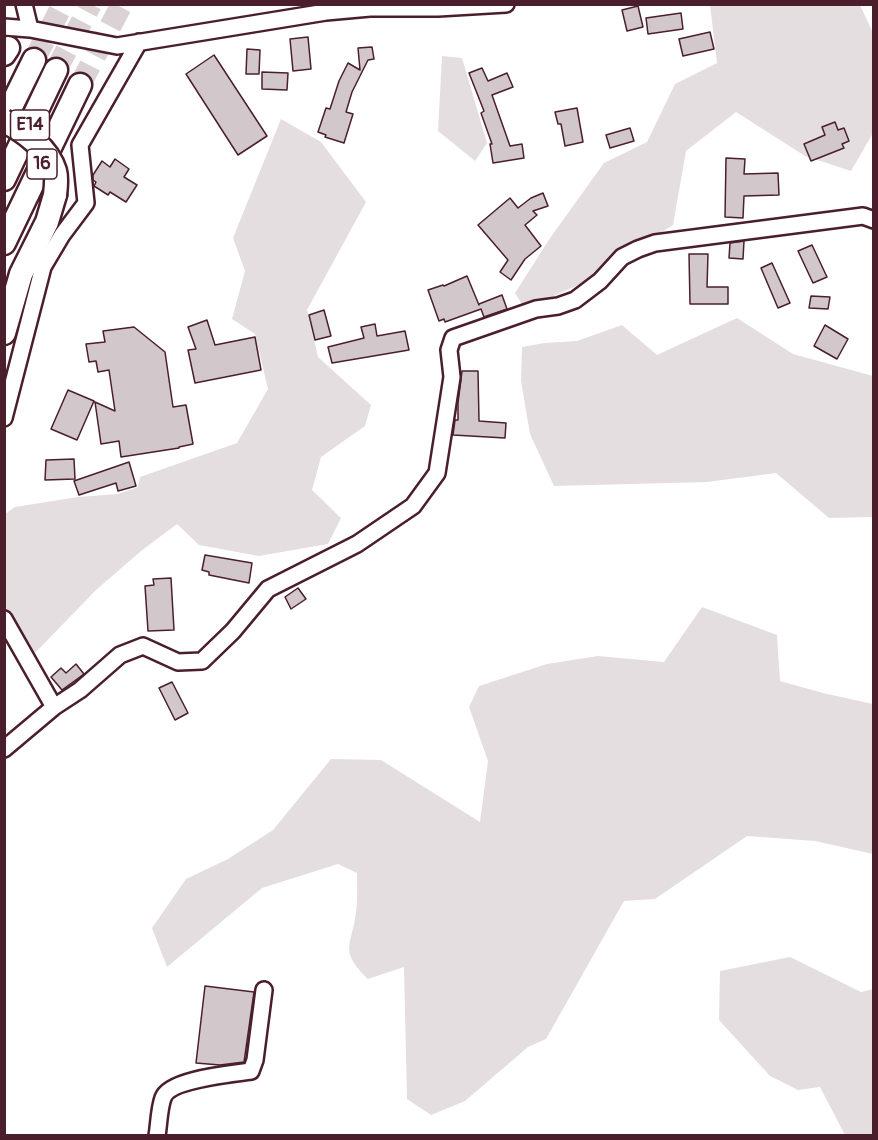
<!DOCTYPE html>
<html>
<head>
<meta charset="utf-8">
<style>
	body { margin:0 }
	#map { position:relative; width:878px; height:1140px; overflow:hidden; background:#fff; font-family:Pangolin,sans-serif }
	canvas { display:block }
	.frame { position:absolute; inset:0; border:6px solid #4a1f2b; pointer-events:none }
</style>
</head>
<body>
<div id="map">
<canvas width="878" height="1140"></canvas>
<div class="frame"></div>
</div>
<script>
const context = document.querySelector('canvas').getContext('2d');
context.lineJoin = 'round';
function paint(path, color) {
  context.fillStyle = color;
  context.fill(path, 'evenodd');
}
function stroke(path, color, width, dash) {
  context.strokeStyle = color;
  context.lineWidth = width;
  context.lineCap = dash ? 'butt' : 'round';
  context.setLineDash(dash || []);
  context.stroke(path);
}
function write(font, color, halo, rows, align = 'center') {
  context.font = font + ' Pangolin,sans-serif';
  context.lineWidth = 4.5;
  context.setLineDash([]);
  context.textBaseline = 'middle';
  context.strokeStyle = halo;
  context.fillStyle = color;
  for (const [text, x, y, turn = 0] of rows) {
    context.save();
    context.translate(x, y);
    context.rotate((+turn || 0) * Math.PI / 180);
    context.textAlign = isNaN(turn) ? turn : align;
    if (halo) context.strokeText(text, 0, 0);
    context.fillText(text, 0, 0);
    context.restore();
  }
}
const green = new Path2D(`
	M710,5H860L873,33V133L851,171L805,156L736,112L686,151L673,225L578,285L525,309L515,293L550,238L604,163L647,142L675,84L717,63Z
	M442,56L462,58L487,143L475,161L438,131Z
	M281,119L321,142L366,202L307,310L318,357L371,405L365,426L321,457L312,490L341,518L328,544L259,556L199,545L177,524L141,551L96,590L34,654L5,606V514L15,507L78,497L118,494L138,487L140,477L237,443L268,389L255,334L232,319L245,271L233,238Z
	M737,318L793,354L873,376V517L829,518L776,473L707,482L554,486L530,434L521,381L522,347L544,343L577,341L622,325L657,355Z
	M702,607L777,635L780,681L823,693L873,704V854L815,841L747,836L655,899L624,901L546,1039L528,1047L465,1101L431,1115L407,1099L404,967L368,979C337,949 353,945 356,911C358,899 357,885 357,873L338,864L262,888L167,967L152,928L186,879L228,859L273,830L331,759L381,760L480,822L488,761L469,707L479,686L547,664L598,656L664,662Z
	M790,957L861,992L873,989V1135H845L820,1087L798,1090L770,1076L719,1020L720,971Z`);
const building = new Path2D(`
	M638,6L643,27L627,31L622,10Z
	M681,13L683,29L648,34L646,18Z
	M710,32L714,49L683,56L679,39Z
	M308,37L311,69L293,71L290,39Z
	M372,47L374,59L368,60L352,92L346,112L353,114L344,143L325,137L326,135L318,132L326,108L330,109L339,81L348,63L360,70L358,48Z
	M247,49L260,50L259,74H246Z
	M214,55L267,136L238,155L186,74Z
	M482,68L488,81L507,73L513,87L492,95L510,146L522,144L524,158L493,163L490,144H492L481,113L484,111L469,73Z
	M262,72L288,73L287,90L262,89Z
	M577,108L583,142L565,146L561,124H558L555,112Z
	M835,122L838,130L844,128L849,141L842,144L844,148L811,161L804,144L825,135L822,127Z
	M630,128L634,141L610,148L606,135Z
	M726,158L745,159L744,174L778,173L779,195L744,196L743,218L725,217Z
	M115,159L129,169L124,177L137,185L126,202L110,192L108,195L94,186L96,182L93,180V175L102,161L110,167Z
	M543,193L548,206L533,211L537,215L525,225L541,246L525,259L511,280L500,272L508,260L478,225L510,198L518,208L531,198Z
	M744,241L743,259L729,258L730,243Z
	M812,245L827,277L813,283L798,251Z
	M689,254H708L707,287H728V304H690Z
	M772,263L790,303L778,308L761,268Z
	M467,276L479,305V304L502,295L507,309L484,317L481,309L445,322L444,319L439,321L428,290L443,285L444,286Z
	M811,296L830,297L828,309L809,308Z
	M324,310L331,336L315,340L309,315Z
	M207,320L215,345L255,337L261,370L195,383L188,350L196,349L188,327Z
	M375,324L377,336L405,331L409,350L332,363L328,347L364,338L361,327Z
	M825,325L848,339L837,359L814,346Z
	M134,327L165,352L173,407L186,405L193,444L179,447V448L121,457L119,441L101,444L95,402L115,411L109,370L98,372L96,361L89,362L86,344L105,342L103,331Z
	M462,371H478L479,421L506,423L505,438L453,435L455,420H458V403Z
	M68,390L94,401L77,440L51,429Z
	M74,459L75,479L45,480L46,460Z
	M129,462L136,486L118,491L116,483L79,495L74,481Z
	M205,555L252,563L249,583L209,575V572L202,570Z
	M171,578L174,630L148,631L145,586L154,585L153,579Z
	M298,588L306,599L291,609L285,597Z
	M76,664L84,674L62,690L51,677L61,668L66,673Z
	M172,682L188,713L175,720L159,688Z
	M205,986L254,992L244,1062L220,1065L196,1063Z`);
const highwayTunnel = new Path2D(`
	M34,60L63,4
	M56,70L91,4
	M80,85L122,4`);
const minor = new Path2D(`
	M24,4L30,29
	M4,27L30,29L117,46L326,12L370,8H438L506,4
	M4,418L43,267L62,235L86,203L80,145L139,42
	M4,619L54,707
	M4,749L54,707L80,690L120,655L143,646L178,662L202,661L233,631L268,589L357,544L413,506L437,473L452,377L449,350L453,338L536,309L558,306L575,300L600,281L622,257L638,249L655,243L863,216L874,220
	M157,1136C159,1124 159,1109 163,1098C169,1079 232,1074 251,1071L255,1060L264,990`);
const highway = new Path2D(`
	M4,54L8,48
	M4,121L34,60
	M4,179L56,70
	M4,243L80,85
	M4,333L21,274L47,222L55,195`);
const highwayBridge = new Path2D(`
	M4,121C24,131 48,148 55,171C57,178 56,187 55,195`);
const shields = [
	[30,125,39],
	[42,164,30]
];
const shieldNames = [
	["E14",30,125],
	["16",42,164]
];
paint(green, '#e5dee0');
paint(building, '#d2c7cb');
stroke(building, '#4a1f2b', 1.5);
stroke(highwayTunnel, '#dbd2d5', 22, [22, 11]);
stroke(minor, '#4a1f2b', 20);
stroke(highway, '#4a1f2b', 27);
stroke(minor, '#fff', 15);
stroke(highway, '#fff', 22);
stroke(highwayBridge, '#4a1f2b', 27, []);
stroke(highwayBridge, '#fff', 22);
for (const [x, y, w] of shields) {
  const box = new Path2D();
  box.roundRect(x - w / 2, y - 15, w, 30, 4.5);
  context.fillStyle = '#fff';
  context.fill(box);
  stroke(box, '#4a1f2b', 1.5);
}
write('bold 18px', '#4a1f2b', null, shieldNames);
</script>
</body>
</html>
